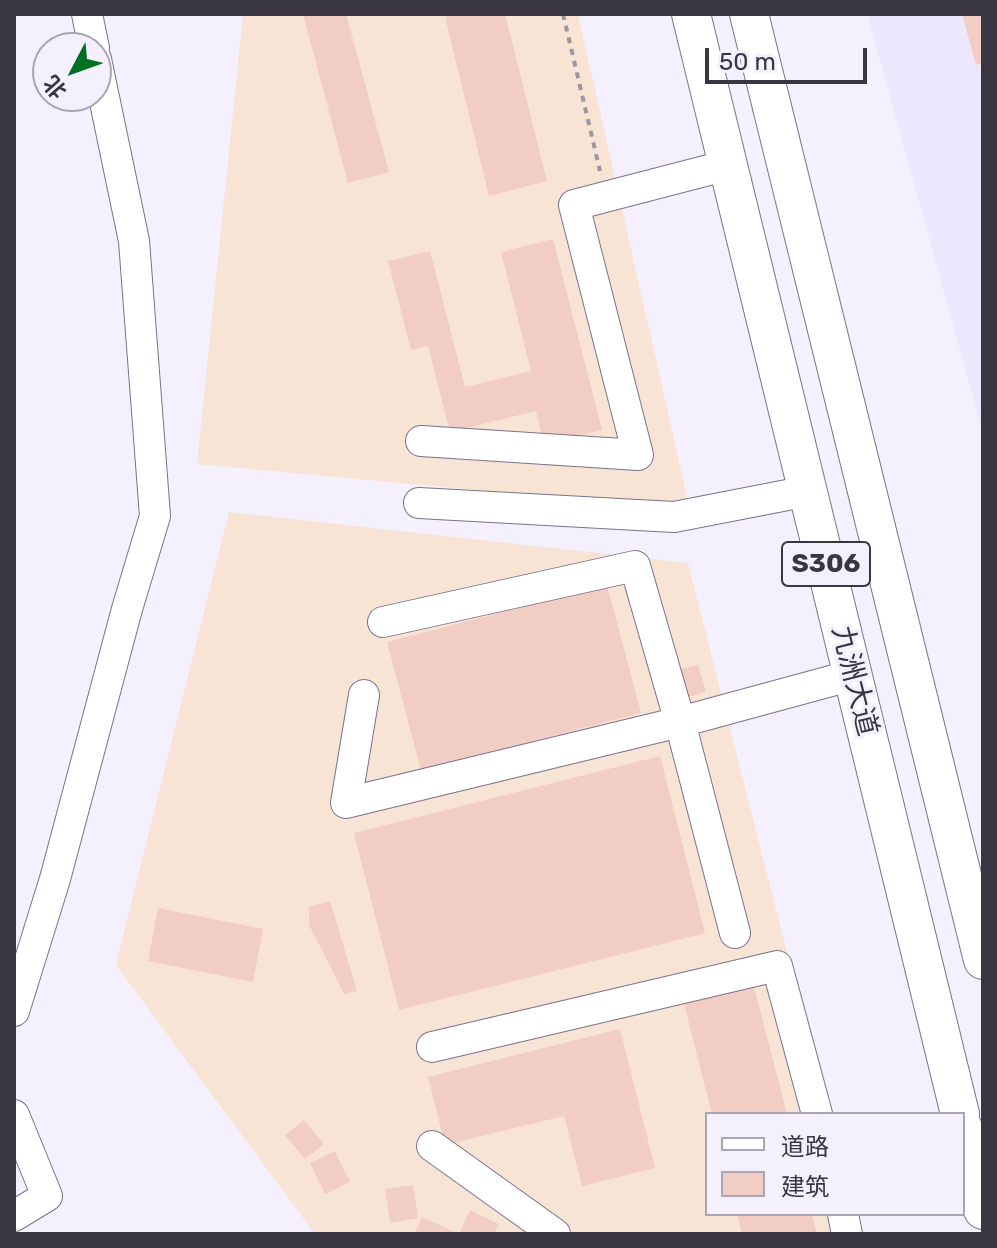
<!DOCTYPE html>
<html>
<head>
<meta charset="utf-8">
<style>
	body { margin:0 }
	#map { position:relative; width:997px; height:1248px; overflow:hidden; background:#f4f0fd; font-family:Rubik,"Noto Sans SC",sans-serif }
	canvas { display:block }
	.frame { position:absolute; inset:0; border:16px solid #393541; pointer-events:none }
	.legend { position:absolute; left:705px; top:1112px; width:260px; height:104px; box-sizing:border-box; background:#f4f0fd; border:2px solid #a9a5b2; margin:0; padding:10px 14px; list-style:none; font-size:24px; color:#393541 }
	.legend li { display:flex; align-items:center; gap:16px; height:40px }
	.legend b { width:40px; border:2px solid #a9a5b2 }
	.north { position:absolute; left:32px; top:32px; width:80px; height:80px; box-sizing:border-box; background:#f4f0fd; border:2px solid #a9a5b2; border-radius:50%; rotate:229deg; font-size:22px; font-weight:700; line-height:32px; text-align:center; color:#393541 }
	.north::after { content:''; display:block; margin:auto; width:28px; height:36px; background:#007022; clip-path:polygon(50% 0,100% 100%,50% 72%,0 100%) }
	.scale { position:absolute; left:705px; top:48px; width:162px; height:36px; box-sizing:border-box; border:4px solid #393541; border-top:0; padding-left:10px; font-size:24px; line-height:28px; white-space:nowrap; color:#393541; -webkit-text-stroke:6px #f4f0fd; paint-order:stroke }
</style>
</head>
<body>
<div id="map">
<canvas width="997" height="1248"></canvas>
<div class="frame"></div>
<ul class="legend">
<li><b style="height:10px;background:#fff"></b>道路</li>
<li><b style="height:22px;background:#f1cdc4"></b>建筑</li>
</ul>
<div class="north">北</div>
<div class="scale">50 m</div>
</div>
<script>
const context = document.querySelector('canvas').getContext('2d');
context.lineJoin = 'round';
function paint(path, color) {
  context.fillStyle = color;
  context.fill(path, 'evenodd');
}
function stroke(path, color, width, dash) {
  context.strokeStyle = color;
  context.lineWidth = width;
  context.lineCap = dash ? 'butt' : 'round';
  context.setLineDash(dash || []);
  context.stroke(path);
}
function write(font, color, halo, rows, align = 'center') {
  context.font = font + ' Rubik,"Noto Sans SC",sans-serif';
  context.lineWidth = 7;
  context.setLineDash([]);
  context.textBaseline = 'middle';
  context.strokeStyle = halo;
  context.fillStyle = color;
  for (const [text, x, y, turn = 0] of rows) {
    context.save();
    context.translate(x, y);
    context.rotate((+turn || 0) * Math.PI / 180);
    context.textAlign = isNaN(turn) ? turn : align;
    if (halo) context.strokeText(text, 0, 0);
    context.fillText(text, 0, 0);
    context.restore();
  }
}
const commercial = new Path2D(`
	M243,14H578L690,510L197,464Z
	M229,512L688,563L828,1114H707V1214H853L858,1234H315L116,965Z`);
const built = new Path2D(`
	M867,14H983V433Z`);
const building = new Path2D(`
	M303,14H346L389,172L348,183Z
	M455,14H505L547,181L489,196L445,17Z
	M962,14H983V63L976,65Z
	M553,239L602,430L544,444L536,411L450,432L428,346L411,350L388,261L430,251L465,387L531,371L501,252Z
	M607,585L641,713L421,770L387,642Z
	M698,665L706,692L688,697L680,669Z
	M660,756L705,933L399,1010L354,833Z
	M330,901L357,991L344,994L309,925V907Z
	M158,908L263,929L253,982L148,961Z
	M754,987L787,1114H712L684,1004Z
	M620,1029L655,1168L582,1186L564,1116L445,1145L428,1077Z
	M304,1120L324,1144L305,1159L285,1135Z
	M335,1151L350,1182L325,1194L310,1163Z
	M413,1185L418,1218L390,1223L385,1189Z
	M470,1210L499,1224L494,1234H414L422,1217L459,1234Z
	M737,1214H812L817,1234H742Z`);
const path = new Path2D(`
	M563,14L600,171`);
const minor = new Path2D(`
	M87,14L94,48
	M421,441L638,455L574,205L728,165
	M419,503L674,517L808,491
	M383,622L635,566L680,722L735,933
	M364,695L346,803L680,722L853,675
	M14,1011L55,879L127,609L155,516L134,241L96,59
	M432,1047L777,966L817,1114
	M14,1115L47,1196L14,1216
	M432,1146L555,1234
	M843,1214L847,1234`);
const major = new Path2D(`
	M691,14L960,1114
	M749,14L983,960
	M963,1128L983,1210`);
const shields = [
	[826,564,88]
];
const shieldNames = [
	["S306",826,564]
];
const streetNames = [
	["九洲大道",854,681,76]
];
paint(commercial, '#f8e4d5');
paint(built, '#ede7fe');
paint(building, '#f1cdc4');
stroke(minor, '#7a728d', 32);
stroke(major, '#7a728d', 40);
stroke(path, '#9a96a2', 4, [6, 6]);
stroke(minor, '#fff', 30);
stroke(major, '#fff', 38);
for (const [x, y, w] of shields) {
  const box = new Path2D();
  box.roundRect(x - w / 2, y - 22, w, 44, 6);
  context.fillStyle = '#f4f0fd';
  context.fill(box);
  stroke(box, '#393541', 2);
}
write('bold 26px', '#393541', null, shieldNames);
write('28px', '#393541', '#f4f0fd', streetNames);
</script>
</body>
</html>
